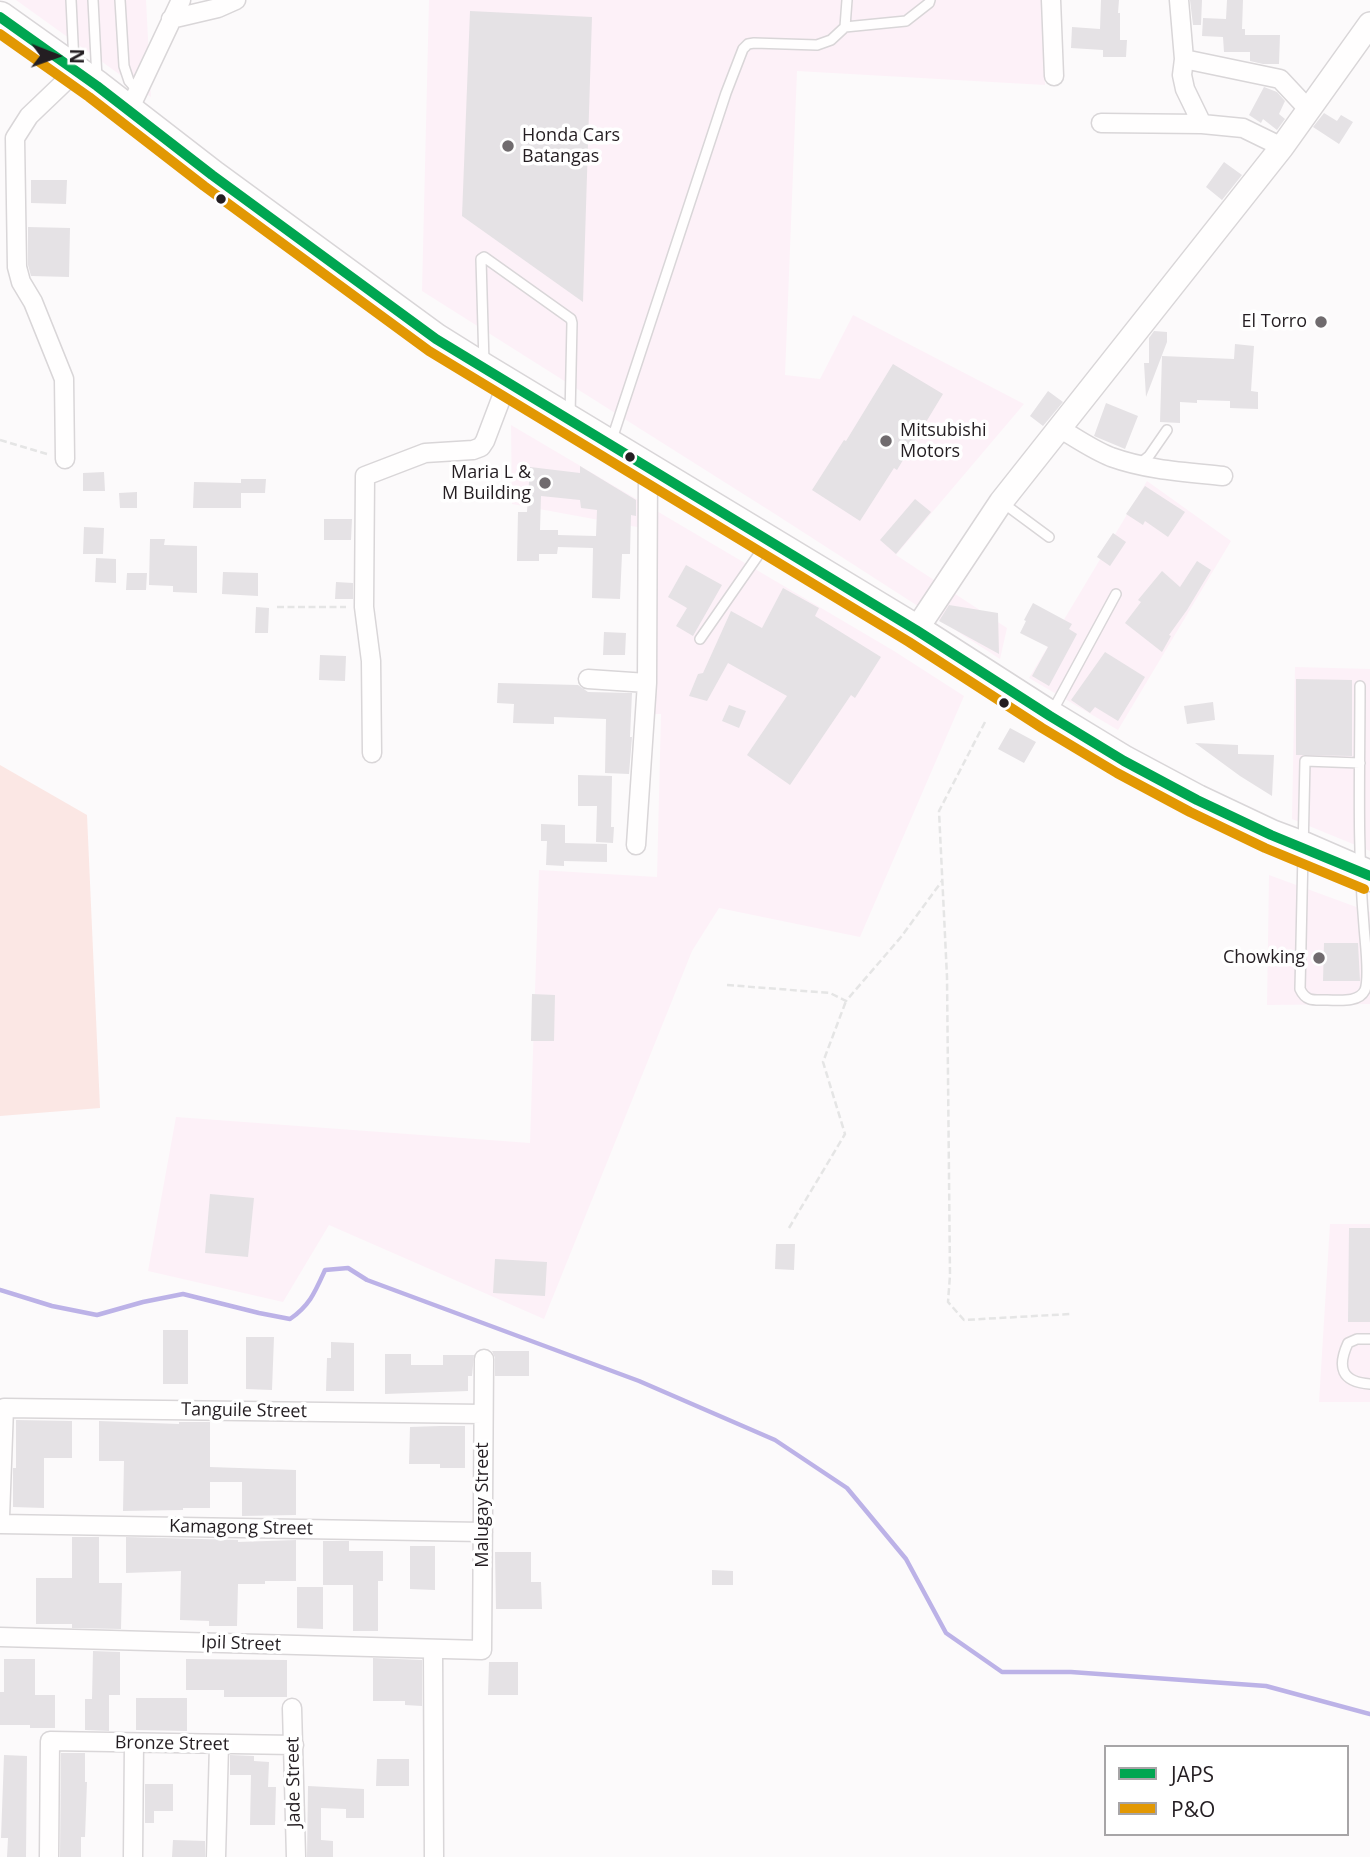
<!DOCTYPE html>
<html>
<head>
<meta charset="utf-8">
<style>
	body { margin:0 }
	#map { position:relative; width:1370px; height:1857px; overflow:hidden; background:#fcfafb; font-family:"Open Sans",sans-serif }
	canvas { display:block }
	.legend { position:absolute; left:1104px; top:1745px; width:245px; height:91px; box-sizing:border-box; background:#fff; border:2px solid #a7a5a7; margin:0; padding:9px 12px; list-style:none; font-size:21px; color:#241e22 }
	.legend li { display:flex; align-items:center; gap:14px; height:35px }
	.legend b { width:35px; border:2px solid #a7a5a7 }
	.north { position:absolute; left:21px; top:21px; width:70px; height:70px; -webkit-text-stroke:5px #fff; paint-order:stroke; rotate:91deg; font-size:19px; font-weight:700; line-height:28px; text-align:center; color:#241e22 }
	.north::after { content:''; display:block; margin:auto; width:24px; height:32px; background:#241e22; clip-path:polygon(50% 0,100% 100%,50% 72%,0 100%) }
</style>
</head>
<body>
<div id="map">
<canvas width="1370" height="1857"></canvas>
<ul class="legend">
<li><b style="height:9px;background:#00a651"></b>JAPS</li>
<li><b style="height:9px;background:#e29803"></b>P&amp;O</li>
</ul>
<div class="north">N</div>
</div>
<script>
const context = document.querySelector('canvas').getContext('2d');
context.lineJoin = 'round';
function paint(path, color) {
  context.fillStyle = color;
  context.fill(path, 'evenodd');
}
function stroke(path, color, width, dash) {
  context.strokeStyle = color;
  context.lineWidth = width;
  context.lineCap = dash ? 'butt' : 'round';
  context.setLineDash(dash || []);
  context.stroke(path);
}
function write(font, color, halo, rows, align = 'center') {
  context.font = font + ' "Open Sans",sans-serif';
  context.lineWidth = 7;
  context.setLineDash([]);
  context.textBaseline = 'middle';
  context.strokeStyle = halo;
  context.fillStyle = color;
  for (const [text, x, y, turn = 0] of rows) {
    context.save();
    context.translate(x, y);
    context.rotate((+turn || 0) * Math.PI / 180);
    context.textAlign = isNaN(turn) ? turn : align;
    if (halo) context.strokeText(text, 0, 0);
    context.fillText(text, 0, 0);
    context.restore();
  }
}
const built = new Path2D(`
	M16,0H146L151,97Z
	M429,0H1043L1045,85L797,71L785,375L820,379L853,315L1024,404L896,555L1007,628L1000,659L775,514L422,291Z
	M511,425L894,651L964,696L860,937L719,908L692,951L544,1319L329,1225L283,1302L148,1271L176,1117L530,1143L539,870L657,877L661,714H649L648,529L512,504Z
	M1147,481L1231,541L1118,730L1029,678Z
	M1295,667L1370,669V851L1292,819Z
	M1269,875L1370,912V1004L1267,1005Z
	M1330,1224H1370V1402H1319Z`);
const green = new Path2D(`
	M0,765L87,815L100,1108L0,1116Z`);
const stream = new Path2D(`
	M0,1290L52,1306L97,1315L143,1302L183,1294L259,1313L290,1319C310,1305 315,1292 325,1270L348,1268L367,1280L639,1381L775,1440L847,1488L906,1559L946,1633L1002,1672H1071L1266,1686L1370,1714`);
const building = new Path2D(`
	M1101,0H1119L1118,13H1120V40H1127L1126,57H1103V50L1071,48L1072,27L1100,29Z
	M1190,0H1202L1201,25H1193Z
	M1227,0H1243L1242,29H1245V35H1280L1279,64H1263L1250,61V52H1224L1223,37L1202,36L1203,18L1226,19Z
	M470,11L592,17L583,302L462,216Z
	M1264,87L1277,92L1285,101L1279,114L1285,119L1277,130L1263,119L1261,123L1249,115Z
	M1324,113L1337,121L1341,115L1353,122L1339,144L1313,127Z
	M1224,162L1242,175L1222,200L1206,187Z
	M31,180H67L66,204L31,203Z
	M28,227L70,228L69,277L31,276L28,265Z
	M1154,331L1167,332V342L1146,397L1144,363H1149V338Z
	M1235,344L1254,346L1251,391L1258,392V409L1230,408V401L1197,400V403L1180,402V423L1160,422L1162,356L1234,359Z
	M893,364L943,394L897,470L894,468L860,521L812,490L844,440L846,441Z
	M1048,391L1063,402L1043,426L1030,416Z
	M1106,403L1138,416L1125,449L1094,436Z
	M580,466L636,500V516L631,515L630,554H622L620,599L592,598L593,548L558,547L557,554H539V561H517L518,512H527L530,467L580,473ZM541,496L580,500L581,508L597,510L596,536L558,535V530H540Z
	M104,472L105,491H83V473Z
	M241,479H266L265,493H241V508H193L194,482L241,483Z
	M1145,486L1185,512L1168,537L1145,521L1143,525L1126,514Z
	M137,492V508H120L119,493Z
	M915,499L931,512L896,554L880,540Z
	M324,519H352L351,540H324Z
	M84,527L104,528L103,554H83Z
	M1113,533L1126,542L1110,566L1097,557Z
	M150,539H165L164,545L197,546V593L173,592V586L149,585Z
	M96,558L116,559V583L95,582Z
	M1197,561L1211,570L1187,610L1169,635L1171,636L1162,652L1125,623L1141,602L1138,600L1162,571L1180,587Z
	M686,565L722,585L693,636L676,626L687,608L668,597Z
	M223,572L258,573V596L222,594Z
	M127,573H147L146,590H126Z
	M336,582L353,583V599H335Z
	M783,588L819,608L815,616L881,657L855,698L851,695L790,785L747,755L787,696L728,663L707,701L689,696L698,674L703,673L731,611L762,628Z
	M1033,603L1072,624L1069,629L1077,634L1049,686L1032,676L1048,647L1020,633L1026,621L1024,620Z
	M949,605L998,613L999,654L939,621Z
	M256,607L269,608L268,633H255Z
	M604,632L626,633L625,655H603Z
	M1105,652L1145,677L1118,721L1095,707L1090,713L1071,700Z
	M320,655L346,656L345,681L319,680Z
	M1296,679L1352,680V756L1296,755Z
	M498,683L578,685L588,692L632,693L630,737H632L629,774L605,773L606,719L554,717V724L513,723L514,704L497,703Z
	M1213,702L1215,720L1187,724L1184,706Z
	M729,705L746,711L739,728L722,721Z
	M1010,728L1036,742L1024,763L998,749Z
	M1195,743L1238,745V754L1274,755L1272,796L1240,776Z
	M578,775L612,776L611,827H614L613,843L596,842L597,806H578Z
	M541,824L565,825V843L607,844V862L564,861V866L546,865L547,841H541Z
	M1324,943H1358L1360,981H1323Z
	M532,994L555,995L554,1041H531Z
	M210,1194L254,1198L248,1257L205,1253Z
	M1349,1228H1370V1322H1348Z
	M776,1244H795L794,1270L775,1269Z
	M495,1259L547,1262L545,1296L493,1293Z
	M163,1330H188V1384H163Z
	M246,1337H274L272,1390L246,1389Z
	M331,1342L354,1343V1391H326L327,1358H331Z
	M492,1351H529V1376H495V1358Z
	M385,1354H411V1365H443V1355H474L472,1376H468V1391L385,1394Z
	M16,1420L72,1421V1458H44V1508L13,1507V1468H16Z
	M99,1421L179,1424V1422H210V1467L296,1470V1515L242,1516V1482H210V1508H183V1510L123,1511L124,1461H99Z
	M440,1426H465V1468H440V1464H409L410,1427Z
	M72,1537H99V1583H122L121,1629L72,1628V1624H36V1578H72Z
	M126,1537L238,1540V1542L296,1540V1581H265V1584H238L237,1626H209V1621L180,1620L181,1571L126,1573Z
	M323,1541H349V1551H383V1581H378V1631H353V1585H323Z
	M410,1546H435V1590L410,1589Z
	M495,1552H531V1582H541L542,1609H496Z
	M712,1570L733,1571V1585H712Z
	M297,1587H323V1629L297,1628Z
	M93,1651L120,1652V1695H109V1731L85,1730V1699H92Z
	M373,1658L422,1660V1706L405,1705V1701H373Z
	M4,1659H35V1695H55V1728H30V1725H0V1692H4Z
	M186,1659L287,1660V1697H224V1690H186Z
	M489,1662H518V1695H488Z
	M136,1698H187V1731L136,1730Z
	M61,1753H85V1782H87L85,1837H81V1857H60Z
	M4,1755L27,1756L26,1857H7L8,1838H1Z
	M230,1755L254,1756V1761L269,1762L268,1787H276L275,1825H250L251,1775H230Z
	M377,1759H409V1786H376Z
	M145,1784H173V1811H154V1823H145Z
	M308,1786L364,1789V1818H346V1809L321,1808V1840L333,1841V1857H307Z
	M173,1840L205,1841V1857H172Z`);
const path = new Path2D(`
	M0,440L47,454
	M277,607H346
	M985,722L939,811L947,977L950,1275L948,1302L964,1320L1070,1314
	M727,985L830,993L846,1001L901,937L942,881
	M789,1228L845,1134L823,1062L846,1001`);
const service = new Path2D(`
	M71,0L74,63
	M93,0L97,79
	M120,0L124,66L129,81L137,90
	M845,27L906,21L929,3L930,0
	M484,363L481,259L484,257L571,319L572,323L570,416
	M611,442L726,93L743,49L748,44L754,43L817,45L831,40L845,27L847,0
	M1139,464L1149,456L1167,430
	M1003,503L1049,537
	M700,639L766,544
	M1052,712L1116,594
	M1360,763L1305,761L1300,989C1306,1002 1314,1000 1327,1000C1339,1000 1359,1003 1365,990C1370,976 1365,942 1364,926C1357,846 1360,766 1360,686
	M1370,1339H1357L1348,1343C1337,1367 1341,1382 1370,1384`);
const minor = new Path2D(`
	M1051,0L1054,76
	M1179,0L1184,59L1182,75L1185,89L1202,124
	M171,19L218,8L236,0
	M1184,59L1280,79L1309,110
	M129,110L181,0
	M1101,123L1202,124L1243,128L1282,147
	M1059,428C1076,438 1093,450 1111,457C1147,470 1185,472 1223,476
	M65,459L64,379L33,302L21,282L17,267L15,138L29,116L75,72
	M588,679L647,683
	M372,753L371,661L364,607L365,476L425,453L473,450L481,447L485,441L507,383
	M636,845L647,683L648,467
	M0,1517L4,1408L483,1414
	M0,1524L483,1532
	M0,1637L482,1650L484,1359
	M433,1650L434,1857
	M292,1708L296,1857
	M49,1857L50,1741L294,1745
	M133,1857L134,1743
	M216,1857L219,1745`);
const tertiary = new Path2D(`
	M916,630L1001,502L1282,147L1370,24`);
const trunk = new Path2D(`
	M0,17L97,86L212,175L436,339L484,369L916,630L1050,716L1124,761L1197,800L1271,835L1303,847L1370,876`);
const bus1 = new Path2D(`
	M0,17L97,86L212,175L436,339L916,630L1050,716L1124,761L1197,800L1271,835L1370,876`);
const bus2 = new Path2D(`
	M0,34L89,97L204,186L429,351L909,642L1042,728L1117,773L1190,812L1265,848L1364,889`);
const markers = [
	[508,146,7,"#706b6e"],
	[221,199,6,"#241e22"],
	[1321,322,7,"#706b6e"],
	[886,441,7,"#706b6e"],
	[630,457,6,"#241e22"],
	[545,483,7,"#706b6e"],
	[1004,703,6,"#241e22"],
	[1319,958,7,"#706b6e"]
];
const poiNames = [
	["Honda Cars",522,136,"left"],
	["Batangas",522,157,"left"],
	["El Torro",1307,322],
	["Mitsubishi",900,431,"left"],
	["Motors",900,452,"left"],
	["Maria L &",531,473],
	["M Building",531,494],
	["Chowking",1305,958]
];
const streetNames = [
	["Tanguile Street",244,1411,1],
	["Malugay Street",483,1505,-90],
	["Kamagong Street",241,1528,1],
	["Ipil Street",241,1644,2],
	["Bronze Street",172,1744,1],
	["Jade Street",294,1782,-91]
];
paint(built, '#fdf1f8');
paint(green, '#fbe7e4');
stroke(stream, '#bcb2e7', 4.5);
paint(building, '#e5e2e5');
stroke(service, '#d9d6d8', 12);
stroke(minor, '#d9d6d8', 21);
stroke(tertiary, '#d9d6d8', 26);
stroke(trunk, '#d9d6d8', 33);
stroke(path, '#e5e5e5', 2.5, [7, 3.5]);
stroke(service, '#fffefe', 9);
stroke(minor, '#fffefe', 18);
stroke(tertiary, '#fffefe', 23);
stroke(trunk, '#fffefe', 30);
stroke(bus1, '#00a651', 10);
stroke(bus2, '#e29803', 10);
for (const [x, y, r, color] of markers) {
  const dot = new Path2D();
  dot.arc(x, y, r, 0, 2 * Math.PI);
  context.fillStyle = color;
  context.fill(dot);
  stroke(dot, '#fff', 2.5);
}
write('18px', '#241e22', '#fff', poiNames, 'right');
write('18px', '#241e22', '#fff', streetNames);
</script>
</body>
</html>
